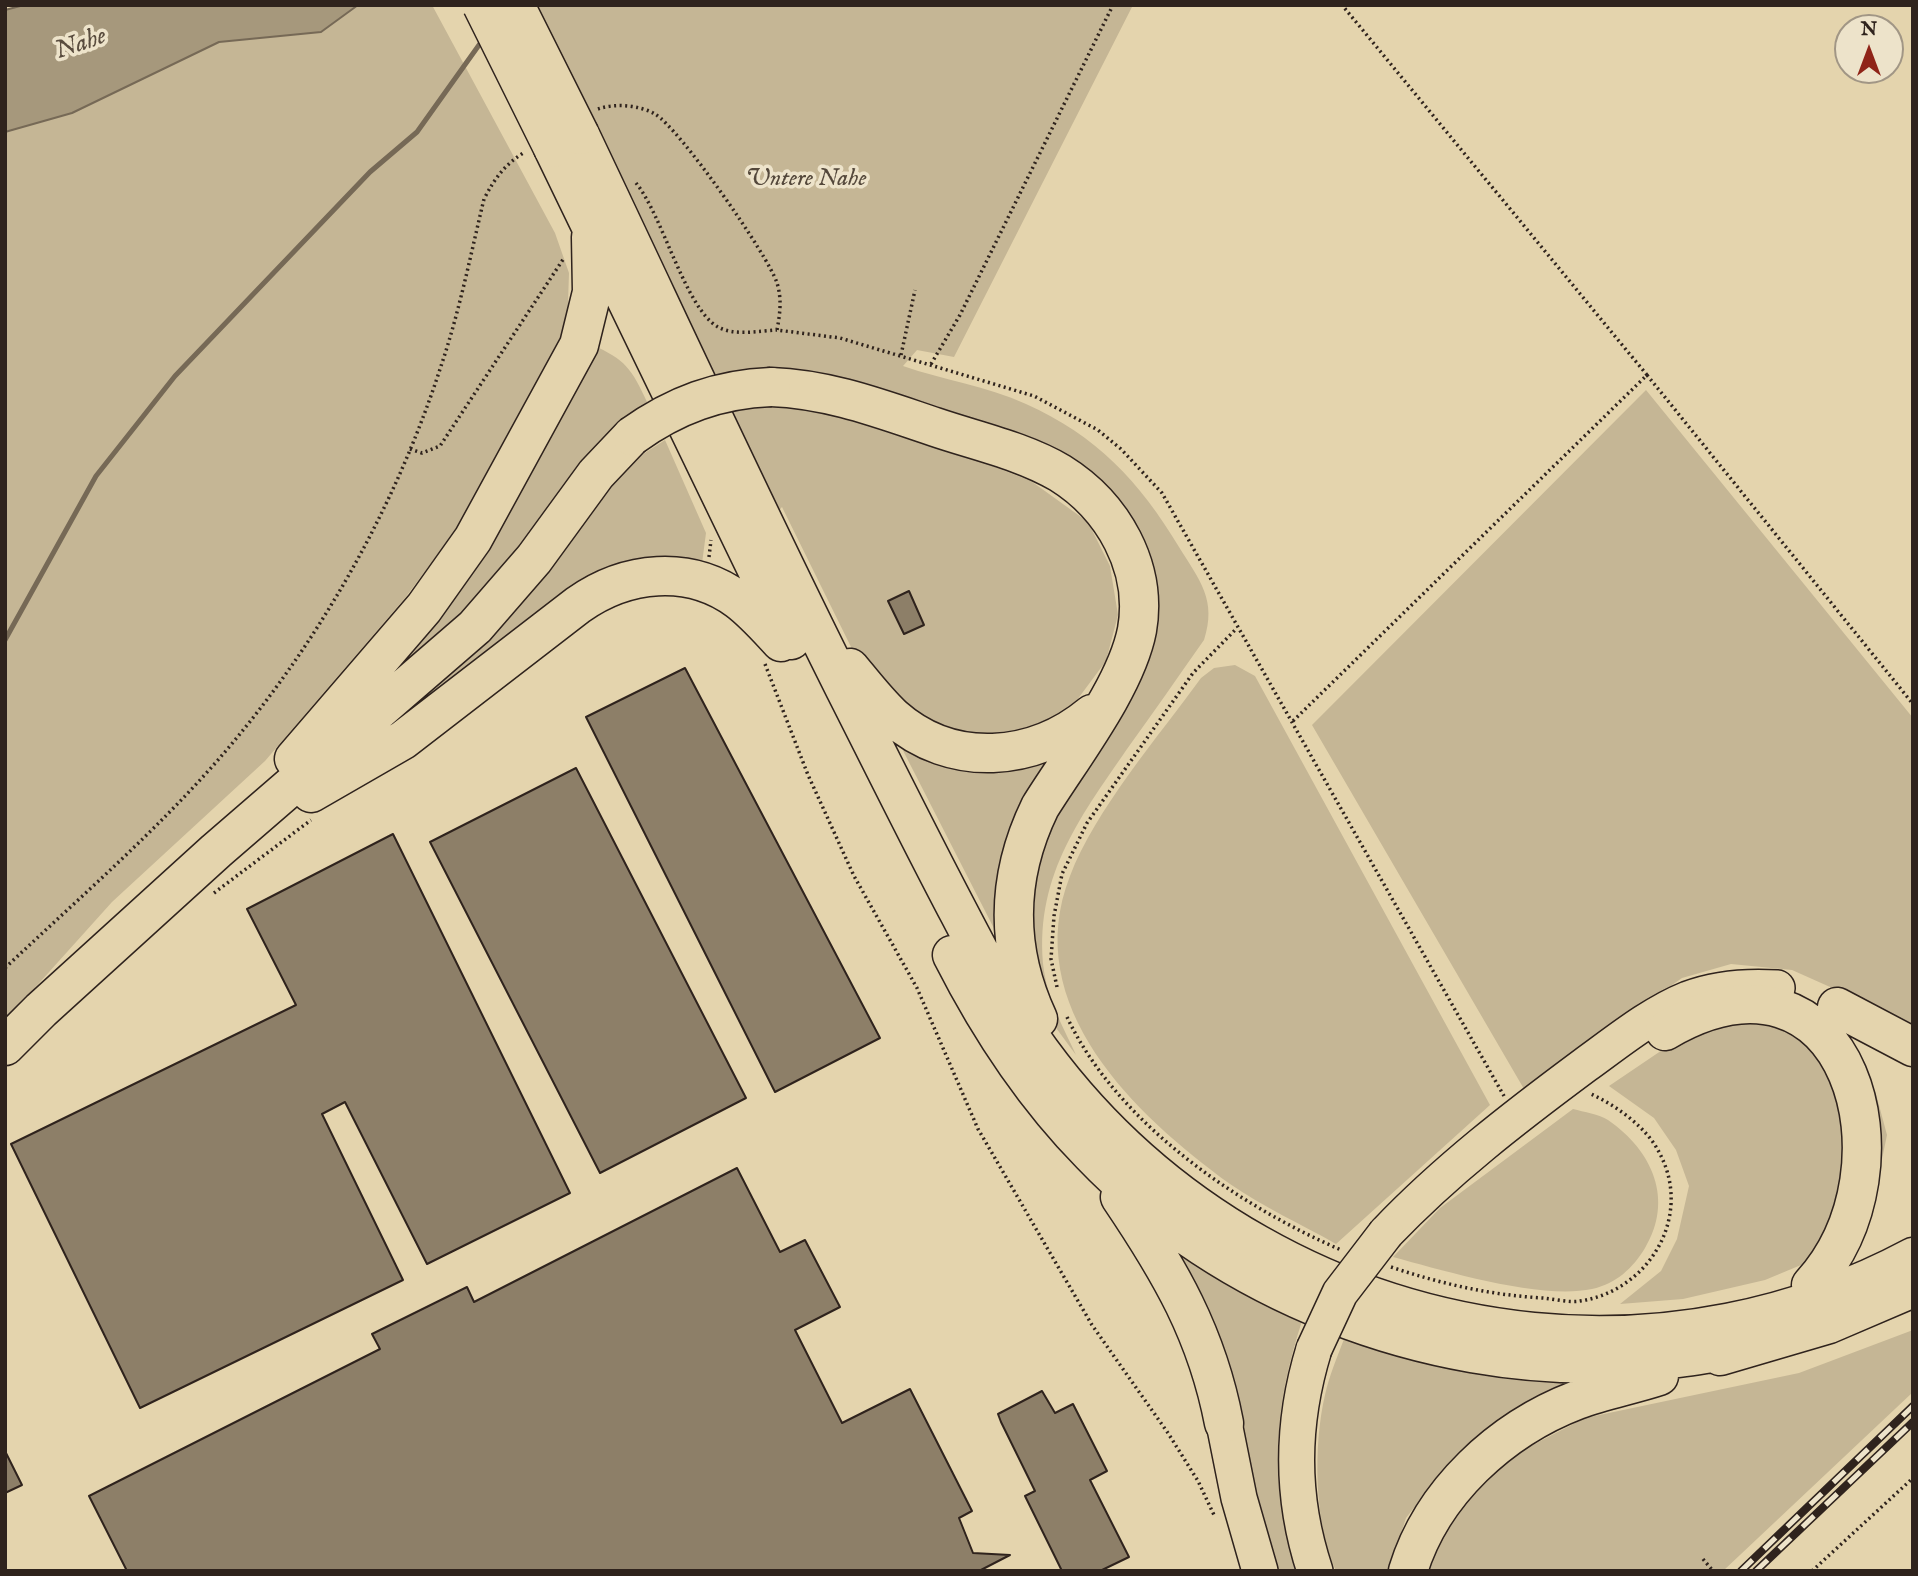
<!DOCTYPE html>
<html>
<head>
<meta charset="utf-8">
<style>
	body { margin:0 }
	#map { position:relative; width:1918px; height:1576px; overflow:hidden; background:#e4d4ad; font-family:"IM FELL English",serif }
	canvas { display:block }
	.frame { position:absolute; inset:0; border:7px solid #2f231d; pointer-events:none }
	.north { position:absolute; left:1834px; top:14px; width:70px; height:70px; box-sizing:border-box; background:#ede3ca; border:2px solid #a19685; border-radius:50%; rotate:0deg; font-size:19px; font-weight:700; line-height:28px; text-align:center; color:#2f231d }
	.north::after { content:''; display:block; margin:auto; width:24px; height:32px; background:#8f2418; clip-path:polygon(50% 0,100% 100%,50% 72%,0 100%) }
</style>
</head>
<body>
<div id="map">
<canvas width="1918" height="1576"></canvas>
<div class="frame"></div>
<div class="north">N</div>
</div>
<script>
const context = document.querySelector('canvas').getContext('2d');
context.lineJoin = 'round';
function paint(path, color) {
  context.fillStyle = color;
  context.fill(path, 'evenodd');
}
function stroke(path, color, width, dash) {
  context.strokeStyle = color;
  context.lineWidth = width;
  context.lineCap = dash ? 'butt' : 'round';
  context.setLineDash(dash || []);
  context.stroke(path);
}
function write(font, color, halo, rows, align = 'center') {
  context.font = font + ' "IM FELL English",serif';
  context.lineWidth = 7;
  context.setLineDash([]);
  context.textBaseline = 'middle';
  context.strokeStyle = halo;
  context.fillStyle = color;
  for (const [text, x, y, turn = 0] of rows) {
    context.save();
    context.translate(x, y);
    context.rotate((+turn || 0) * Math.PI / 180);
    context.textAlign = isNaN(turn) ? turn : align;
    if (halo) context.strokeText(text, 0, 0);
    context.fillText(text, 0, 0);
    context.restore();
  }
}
const green = new Path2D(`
	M358,5H432L555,233L569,273L567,333L467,515L405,598L265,761L112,902L5,1021V132L72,113L219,42L321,32Z
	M525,5H1133L954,357L917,350L903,366C943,380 987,386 1026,404C1096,435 1140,482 1179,547C1200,581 1217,600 1204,640C1178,677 1153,713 1127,749C1078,820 1033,880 1044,971C1048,1000 1064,1029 1076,1055L1048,1017L1029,970L1028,862L1143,662L1095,482L855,421L938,445L1031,481L1088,522L1110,566L1118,615L1106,661L1074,704L1030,730L986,740L939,732L898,708L854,653L782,507L774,516Z
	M592,345C625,359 632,369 647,402L603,439L464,616L316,744Z
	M1646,390L1913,718V1024L1792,970L1731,964L1682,978L1524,1089L1312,725Z
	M665,440L706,533L701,571L676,567L312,782L610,484L640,456Z
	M1235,665L1255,676L1490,1105L1336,1244C1301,1224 1263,1207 1230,1184C1135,1115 1019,1006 1070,876C1095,810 1159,736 1201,678L1214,668Z
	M891,727L1052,750L1004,948Z
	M1739,1023L1803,1028L1844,1051L1876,1094L1887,1135L1874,1198L1837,1250L1765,1280L1683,1299L1620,1304L1661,1271L1677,1239L1689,1186L1676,1150L1654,1118L1609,1086L1677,1040Z
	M1573,1109C1584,1112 1599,1114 1608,1120C1653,1151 1674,1200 1645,1248C1633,1268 1616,1284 1592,1289C1541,1300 1445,1271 1393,1257L1440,1208Z
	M1154,1229L1303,1318C1273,1409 1269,1478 1297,1571H1271Z
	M1913,1330V1392L1723,1571H1423L1469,1490L1515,1454L1585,1418L1799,1373Z
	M1344,1339L1507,1377L1609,1379L1492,1430L1444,1469L1406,1518L1389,1571H1336C1314,1524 1313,1446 1325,1395C1329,1376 1337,1358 1344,1339Z`);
const water = new Path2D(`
	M24,5H358L321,32L219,42L72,113L5,132V10Z`);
const stream = new Path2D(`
	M5,640L96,476L175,376L370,172L417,132L484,38`);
const building = new Path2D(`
	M909,591L924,625L904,634L888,601Z
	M685,668L880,1038L775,1092L586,717Z
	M576,768L746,1098L600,1173L430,842Z
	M393,834L570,1193L427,1264L345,1102L322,1114L403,1280L140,1408L11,1144L296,1005L247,909Z
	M737,1168L780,1252L805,1240L840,1307L795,1330L842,1423L910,1389L972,1511L959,1518L973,1553L1010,1555L979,1571H127L89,1496L380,1349L372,1334L467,1287L474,1302Z
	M1042,1391L1055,1413L1073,1404L1107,1471L1090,1480L1129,1557L1100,1571H1062L1025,1496L1035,1491L1001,1422L998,1414Z
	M5,1451L22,1485L5,1493Z`);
const path = new Path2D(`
	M598,109C615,103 639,105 655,114C680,129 768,255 777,283C782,299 780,314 777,330L840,338L1034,396L1098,430L1121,449L1162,493L1504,1096
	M636,183C663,216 685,308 718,327C734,336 759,331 777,330
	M901,355L915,290
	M931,364L960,315L1113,5
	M1647,375L1913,704
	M410,449L422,453L440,446L564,258
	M709,557L711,540
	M765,664L808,775L854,876L917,988L978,1129L1092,1325L1168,1433L1198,1481L1214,1515
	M1293,721L1647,375L1342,5
	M214,893L311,820
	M5,968C79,898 158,830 224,753C321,640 397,504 442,363C460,309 471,253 484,199C495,178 505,164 525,152
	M1057,987L1051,959L1054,916L1062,874L1087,823L1193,673L1237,628
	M1067,1017C1117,1123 1236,1204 1341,1250
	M1391,1267C1442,1284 1490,1295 1543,1298C1555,1299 1569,1303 1580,1301C1649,1291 1694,1216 1659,1152C1646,1127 1617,1106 1591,1094
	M1703,1559L1713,1571
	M1812,1571L1913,1478`);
const major = new Path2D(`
	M1386,1233C1446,1170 1515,1117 1585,1065C1617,1042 1651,1014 1688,999C1717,988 1746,986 1777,988
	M1314,1349C1291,1424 1290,1496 1315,1571
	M1224,1423L1239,1498L1260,1571`);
const highway = new Path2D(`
	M580,135C668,320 753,506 845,689C883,764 920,839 959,913C984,961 1009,1009 1041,1052C1158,1211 1337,1312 1533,1332C1664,1345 1797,1319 1913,1257
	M553,148L791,640
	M771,387C829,389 881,409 935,427C976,441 1023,451 1060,473C1113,506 1148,567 1137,630C1126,687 1071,757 1040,807C1006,877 1005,948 1038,1019
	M850,668C864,685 877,702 893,717C952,769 1034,762 1092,714
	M294,759L424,608L473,539L579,345L592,292L591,237
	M311,793L403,740L578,605C626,571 689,564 738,600C754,612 767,627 781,642
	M952,955C989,1028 1033,1095 1091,1154C1224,1293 1426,1371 1617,1363C1660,1362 1701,1355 1743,1348
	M1837,1007L1913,1047
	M1665,1031C1850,923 1918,1168 1811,1285
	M5,1046L41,1010L216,851L475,627L534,559L596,474L632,436
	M1120,1197C1170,1271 1207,1334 1224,1423
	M1720,1356L1829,1324L1913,1288
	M1408,1571C1432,1492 1501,1429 1577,1400C1603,1390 1632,1385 1659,1376`);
const rail = new Path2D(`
	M1741,1571L1913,1406
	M1756,1571L1913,1422`);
const majorBridge = new Path2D(`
	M1314,1349L1340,1293L1386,1233`);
const highwayBridge = new Path2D(`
	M482,5L553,148
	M515,5L580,135
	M632,436C675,405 719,389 771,387`);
const parkNames = [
	["Untere Nahe",806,180]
];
const waterNames = [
	["Nahe",81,45,-19]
];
paint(green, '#c5b695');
paint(water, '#a6987c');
stroke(water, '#766956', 2);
stroke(stream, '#766956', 5);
paint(building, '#8d7f68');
stroke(building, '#2f231d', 2);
stroke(major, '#2f231d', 38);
stroke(highway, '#2f231d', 41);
stroke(path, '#2f231d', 3.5, [2, 3.5]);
stroke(major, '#e4d4ad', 35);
stroke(highway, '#e4d4ad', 38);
stroke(rail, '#2f231d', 8);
stroke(rail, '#ede3ca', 5, [16]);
stroke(majorBridge, '#2f231d', 38, []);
stroke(highwayBridge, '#2f231d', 41, []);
stroke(majorBridge, '#e4d4ad', 35);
stroke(highwayBridge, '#e4d4ad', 38);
write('italic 24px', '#54483b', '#ede3ca', parkNames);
write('italic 26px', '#594c3e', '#ede3ca', waterNames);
</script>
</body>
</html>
